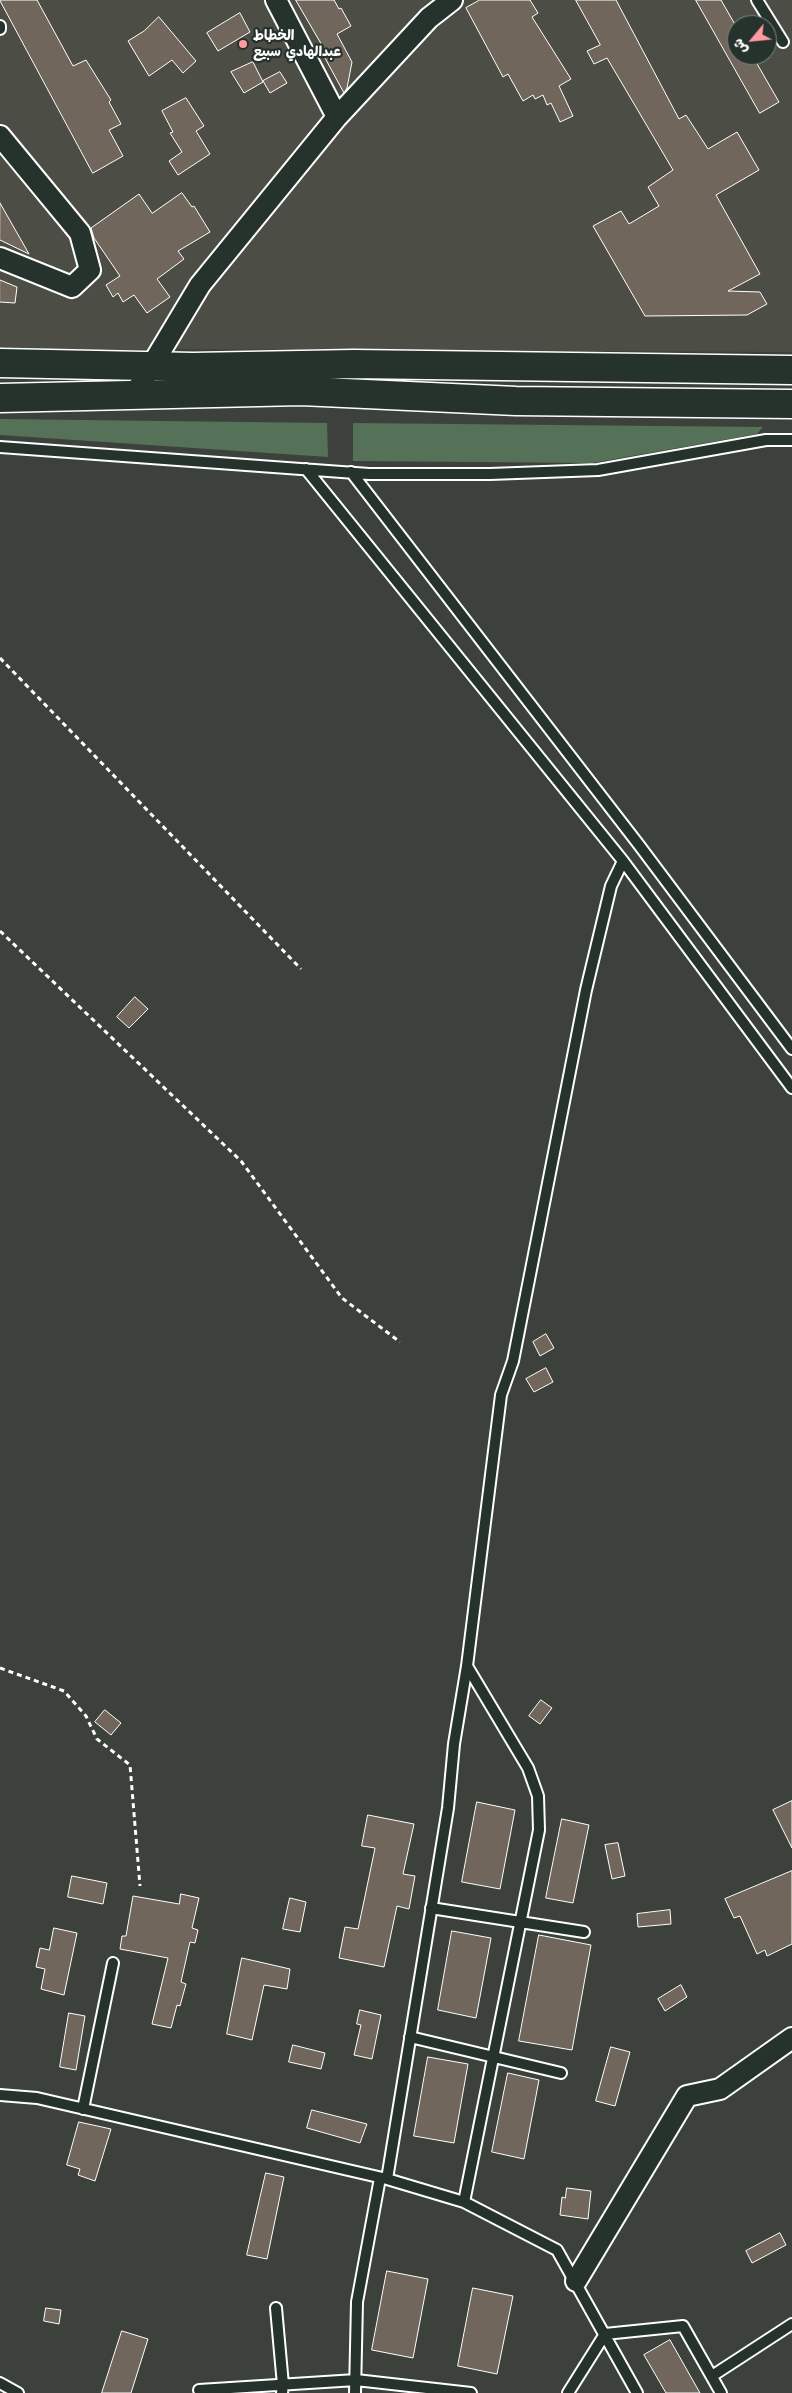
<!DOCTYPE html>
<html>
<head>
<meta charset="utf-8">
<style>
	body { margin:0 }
	#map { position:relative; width:792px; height:2393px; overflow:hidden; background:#3c423b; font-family:"Shantell Sans","Playpen Sans Arabic",sans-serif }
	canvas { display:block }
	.north { position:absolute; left:727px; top:15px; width:50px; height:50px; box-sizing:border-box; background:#26332d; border:1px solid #7d8581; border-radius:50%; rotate:242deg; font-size:14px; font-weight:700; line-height:20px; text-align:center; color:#fff }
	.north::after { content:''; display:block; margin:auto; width:18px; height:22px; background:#ff9aa2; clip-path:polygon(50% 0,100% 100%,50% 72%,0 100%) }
</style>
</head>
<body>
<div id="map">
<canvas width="792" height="2393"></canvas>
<div class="north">ش</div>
</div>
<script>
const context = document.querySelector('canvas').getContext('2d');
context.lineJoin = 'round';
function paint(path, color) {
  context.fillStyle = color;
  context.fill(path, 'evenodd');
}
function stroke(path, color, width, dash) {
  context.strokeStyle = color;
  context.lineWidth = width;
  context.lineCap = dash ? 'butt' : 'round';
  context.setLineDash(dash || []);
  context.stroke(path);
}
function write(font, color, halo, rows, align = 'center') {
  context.font = font + ' "Shantell Sans","Playpen Sans Arabic",sans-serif';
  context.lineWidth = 4.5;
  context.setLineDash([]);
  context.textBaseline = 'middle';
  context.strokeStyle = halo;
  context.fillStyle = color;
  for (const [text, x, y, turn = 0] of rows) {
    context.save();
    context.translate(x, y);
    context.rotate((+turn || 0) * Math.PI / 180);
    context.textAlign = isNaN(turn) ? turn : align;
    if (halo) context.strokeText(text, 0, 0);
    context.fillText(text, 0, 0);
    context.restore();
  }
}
const built = new Path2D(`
	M0,0H792V352L161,349L0,354ZM737,25H767V55H737Z`);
const green = new Path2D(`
	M0,419L327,423L328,457L0,435Z
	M353,423L763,427L757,434L592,463L353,461Z`);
const building = new Path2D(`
	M0,0H37L73,66L86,60L111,100L109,102L121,124L109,130L123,156L93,173Z
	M296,0H334L339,9L341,8L351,26L337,34L352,62L347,88L344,93L319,47L322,46Z
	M480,0H530L538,13L532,17L571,79L559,86L573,116L560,122L551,103L547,105L543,95L535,99L533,95L523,101L508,74L503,77L466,8Z
	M576,0H616L679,119L686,115L708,149L737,132L759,170L716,195L760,274L728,291L760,292L767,304L747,315L645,316L593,226L621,211L629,224L659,206L648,187L673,170L607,58L594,64L587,51L600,45Z
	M696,0H721L737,28V55H752L779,102L760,113Z
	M240,13L250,32L218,51L207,33Z
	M159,17L196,61L183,73L172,60L149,76L128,41L144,31Z
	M253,62L263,82L244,93L231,72Z
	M280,72L287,83L270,93L263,81Z
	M186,98L204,126L196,131L210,154L178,175L169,161L182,152L170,133L173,132L162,111Z
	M182,193L192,207L194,206L210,232L178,251L184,259L157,279L170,297L147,313L134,295L123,302L118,293L113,297L106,285L120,276L94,238L91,228L139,194L152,213Z
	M0,203L29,254L0,240Z
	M0,280L17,287L15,303L0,302Z
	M135,997L148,1009L129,1028L117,1017Z
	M546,1334L554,1348L540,1356L533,1342Z
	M546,1368L553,1382L534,1392L526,1379Z
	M541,1700L552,1708L540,1724L529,1716Z
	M105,1710L121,1723L111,1735L95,1722Z
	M792,1801V1848L773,1810Z
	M477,1802L515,1810L500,1889L462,1882Z
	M368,1815L414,1824L403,1874L415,1876L409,1909L397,1906L384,1967L339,1958L345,1927L358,1929L364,1901L375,1848L362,1846Z
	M562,1819L589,1825L573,1903L546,1898Z
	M618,1843L625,1876L612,1879L605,1845Z
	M792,1871V1944L767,1956L765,1950L757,1954L740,1916L734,1918L725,1899Z
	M72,1876L107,1883L103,1904L68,1897Z
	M181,1894L199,1898L192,1928L198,1930L195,1943L190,1942L181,1982L186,1984L180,2006L177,2005L171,2028L152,2024L168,1958L120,1949L122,1936H126L133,1896L179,1904Z
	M290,1898L306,1902L300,1932L283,1929Z
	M670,1910L671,1924L638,1927L637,1914Z
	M54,1928L77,1933L64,1995L41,1989L45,1969L36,1967L40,1948L49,1950Z
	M452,1931L491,1938L476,2018L438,2010Z
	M539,1935L591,1945L572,2050L519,2041Z
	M242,1958L290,1969L287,1989L264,1985L252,2040L227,2034Z
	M681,1985L687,1997L665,2011L658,1999Z
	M360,2010L381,2015L372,2059L354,2055L361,2025L357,2024Z
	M69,2013L85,2016L76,2070L60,2067Z
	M293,2045L325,2053L321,2069L289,2062Z
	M611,2047L630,2052L615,2106L596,2101Z
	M428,2057L468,2064L454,2143L414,2136Z
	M508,2073L539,2080L524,2159L492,2152Z
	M312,2110L367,2124L360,2143L307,2128Z
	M79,2122L111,2129L95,2181L78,2175L80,2169L67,2165Z
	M266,2173L284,2177L267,2259L247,2255Z
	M567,2188L591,2191L588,2219L560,2215L562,2197L565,2198Z
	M780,2233L786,2245L752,2263L746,2251Z
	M387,2271L428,2279L413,2358L372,2350Z
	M473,2288L513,2296L497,2374L458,2366Z
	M46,2308L61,2310L59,2324L44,2321Z
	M122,2331L148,2339L131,2393H102Z
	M670,2340L700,2393H666L644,2355Z`);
const path = new Path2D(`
	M0,658L301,969
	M0,931L241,1161L342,1298L400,1342
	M0,1668L64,1691L86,1716L97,1739L130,1765L140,1886`);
const lane = new Path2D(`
	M757,0L783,42
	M0,26V29
	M0,447L369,474H490L598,470L766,440H792
	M306,469L623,861L792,1088
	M351,472L639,845L792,1049
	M431,1908L584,1932
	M410,2037L561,2073
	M0,2095L37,2098L387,2179L464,2202L557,2250L637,2393
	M83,2109L113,1963
	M387,2179L448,1808L454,1744L467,1666L501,1395L513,1361L586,990L611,886L623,861
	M464,2202L539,1830L538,1796L528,1768L467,1666
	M276,2308L283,2385L282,2393
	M712,2376L792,2324
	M0,2383L18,2393
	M199,2390L356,2380L471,2393
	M355,2393L357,2302L380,2178
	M568,2393L605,2334L683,2326L721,2393`);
const street = new Path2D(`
	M276,0L337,117
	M0,136L80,233L90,270L72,287L0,258
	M134,395L200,285L337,117L429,18L452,0
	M576,2281L687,2096L720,2089L792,2038`);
const secondary = new Path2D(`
	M0,363L193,367L354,364L792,370
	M0,398L301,391L516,401L792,404`);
const markers = [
	[243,44,5,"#ff9aa2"]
];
const poiNames = [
	["الخطاط",253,36],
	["عبدالهادي سبيع",253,52]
];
paint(built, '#4c4d45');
paint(green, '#557158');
paint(building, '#71665c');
stroke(building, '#fff', 1);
stroke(lane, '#fff', 14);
stroke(street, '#fff', 24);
stroke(secondary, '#fff', 31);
stroke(path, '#fff', 3, [5, 4]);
stroke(lane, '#26332d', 10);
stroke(street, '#26332d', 20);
stroke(secondary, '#26332d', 28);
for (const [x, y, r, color] of markers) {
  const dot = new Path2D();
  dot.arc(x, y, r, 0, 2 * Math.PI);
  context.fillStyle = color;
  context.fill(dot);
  stroke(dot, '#26332d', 2);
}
write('bold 14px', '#fff', '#26332d', poiNames, 'left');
</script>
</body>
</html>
